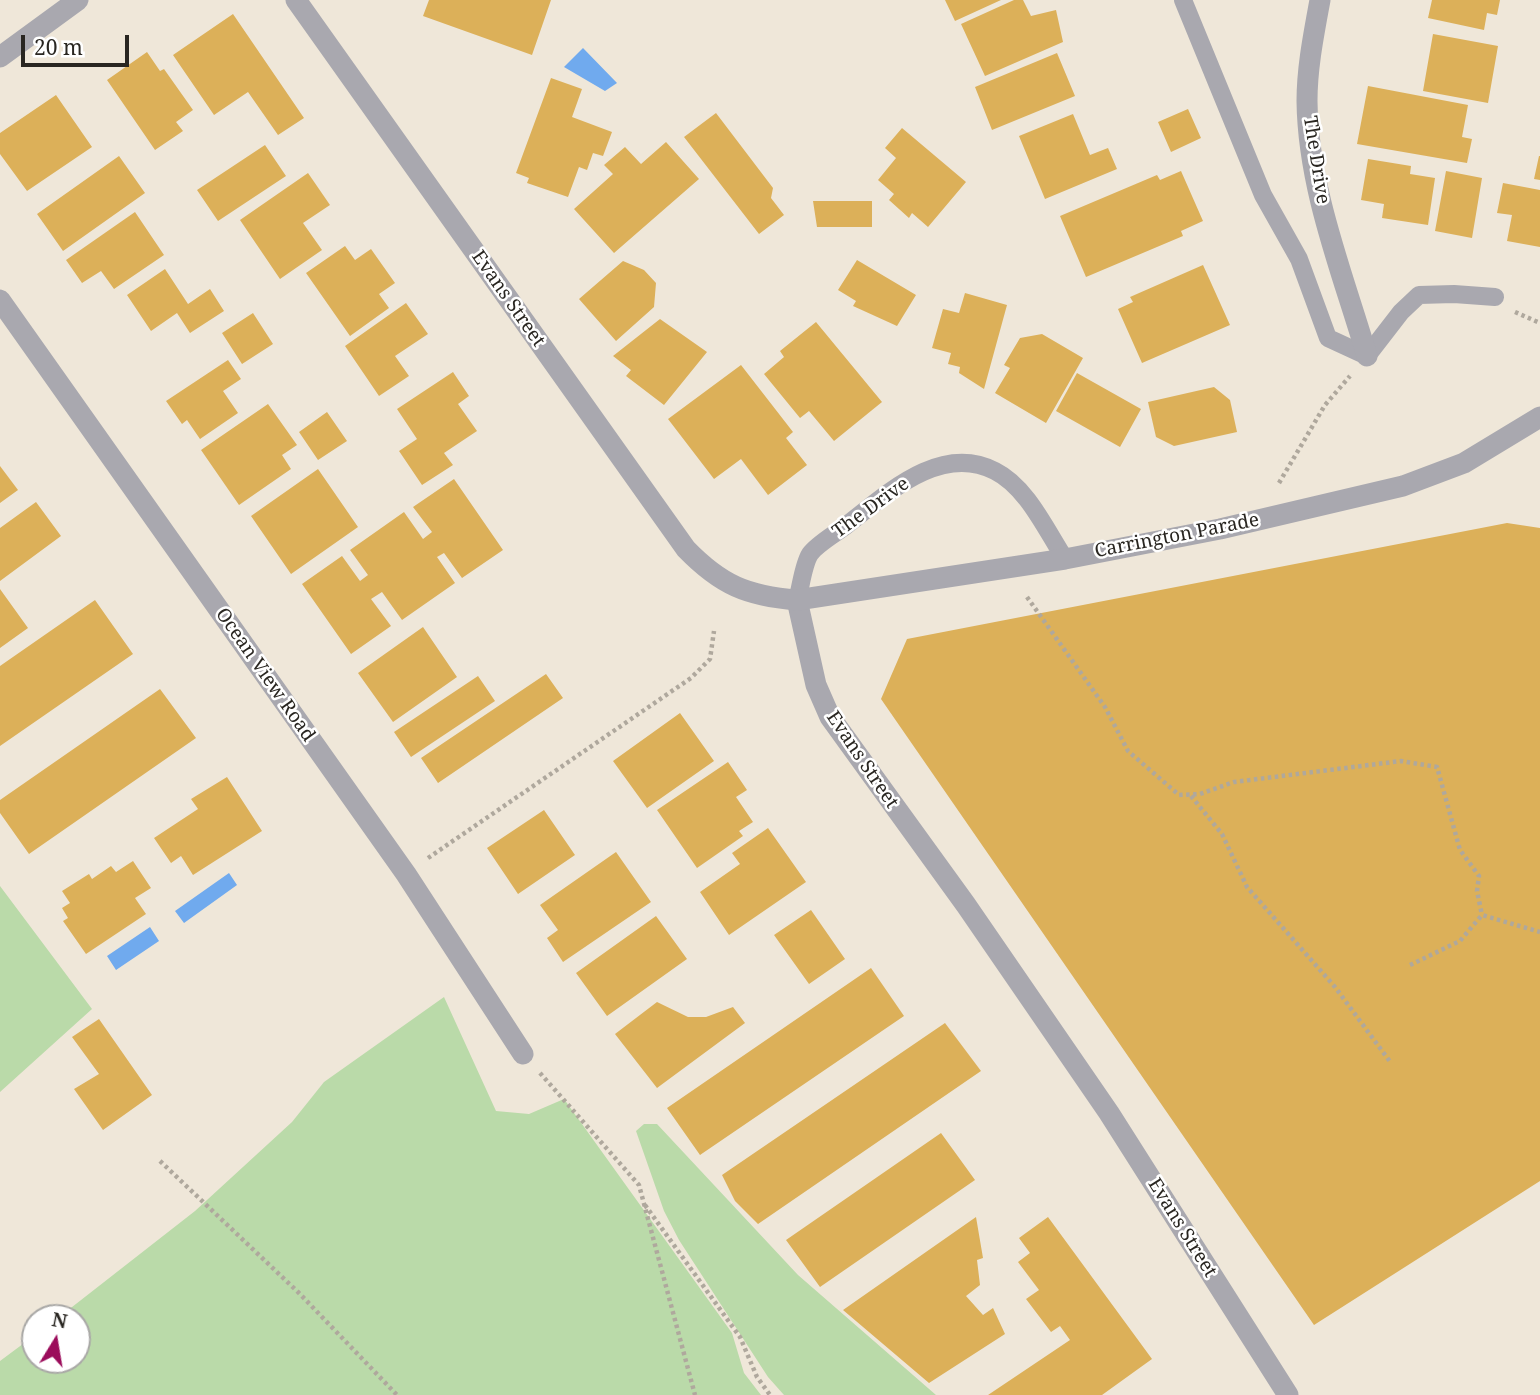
<!DOCTYPE html>
<html>
<head>
<meta charset="utf-8">
<style>
	body { margin:0 }
	#map { position:relative; width:1540px; height:1395px; overflow:hidden; background:#efe7d9; font-family:"Noto Serif",serif }
	canvas { display:block }
	.north { position:absolute; left:21px; top:1304px; width:70px; height:70px; box-sizing:border-box; background:#fff; border:2px solid #a9a8a6; border-radius:50%; rotate:11deg; font-size:19px; font-weight:700; line-height:28px; text-align:center; color:#292621 }
	.north::after { content:''; display:block; margin:auto; width:24px; height:32px; background:#9b0c5b; clip-path:polygon(50% 0,100% 100%,50% 72%,0 100%) }
	.scale { position:absolute; left:21px; top:35px; width:108px; height:32px; box-sizing:border-box; border:4px solid #292621; border-top:0; padding-left:9px; font-size:21px; line-height:24px; white-space:nowrap; color:#292621; -webkit-text-stroke:5px #fff; paint-order:stroke }
</style>
</head>
<body>
<div id="map">
<canvas width="1540" height="1395"></canvas>
<div class="north">N</div>
<div class="scale">20 m</div>
</div>
<script>
const context = document.querySelector('canvas').getContext('2d');
context.lineJoin = 'round';
function paint(path, color) {
  context.fillStyle = color;
  context.fill(path, 'evenodd');
}
function stroke(path, color, width, dash) {
  context.strokeStyle = color;
  context.lineWidth = width;
  context.lineCap = dash ? 'butt' : 'round';
  context.setLineDash(dash || []);
  context.stroke(path);
}
function write(font, color, halo, rows, align = 'center') {
  context.font = font + ' "Noto Serif",serif';
  context.lineWidth = 5;
  context.setLineDash([]);
  context.textBaseline = 'middle';
  context.strokeStyle = halo;
  context.fillStyle = color;
  for (const [text, x, y, turn = 0] of rows) {
    context.save();
    context.translate(x, y);
    context.rotate((+turn || 0) * Math.PI / 180);
    context.textAlign = isNaN(turn) ? turn : align;
    if (halo) context.strokeText(text, 0, 0);
    context.fillText(text, 0, 0);
    context.restore();
  }
}
const green = new Path2D(`
	M0,886L92,1009L0,1092Z
	M444,997L496,1111L529,1114L564,1099L732,1333L744,1373L761,1395H0V1361L35,1335V1360H77V1318H58L195,1211L292,1122L324,1082Z
	M644,1124H657L798,1275L936,1395H784L768,1377L679,1240L664,1211L636,1131Z`);
const water = new Path2D(`
	M583,48L617,83L605,91L564,67Z
	M229,873L237,885L184,923L175,911Z
	M150,927L159,941L116,970L107,956Z`);
const building = new Path2D(`
	M429,0H551L532,55L423,16Z
	M945,0H1001L955,21Z
	M1014,0H1023L1031,16L1056,10L1063,42L985,76L961,24Z
	M1432,0H1500L1497,15L1487,13L1484,30L1428,18Z
	M233,14L304,118L278,135L248,92L214,115L173,55Z
	M1433,34L1498,46L1488,103L1423,91Z
	M147,52L160,71L164,69L193,110L176,122L183,131L155,150L107,80Z
	M1057,53L1075,96L992,130L975,87Z
	M551,78L582,89L572,117L612,132L603,156L593,153L587,170L579,167L568,197L527,183L529,178L516,173Z
	M1368,86L1468,105L1462,137L1472,139L1467,163L1357,144Z
	M56,95L92,147L27,191L0,154V133Z
	M1188,109L1201,138L1171,152L1158,122Z
	M716,113L773,188L771,198L784,215L759,234L684,137Z
	M1073,114L1090,155L1108,148L1117,169L1045,199L1019,136Z
	M902,128L966,182L928,227L912,213L909,218L889,200L894,194L878,180L896,158L885,148Z
	M666,142L699,179L614,253L574,209L613,174L604,165L625,147L641,164Z
	M265,145L286,176L218,221L197,190Z
	M119,156L145,193L63,251L37,214Z
	M1539,156H1540V180L1534,179Z
	M1368,159L1411,166L1410,174L1435,178L1428,225L1382,218L1384,204L1361,200Z
	M1181,171L1203,221L1181,231L1183,236L1086,277L1060,216L1157,175L1160,180Z
	M1446,171L1482,178L1472,238L1435,231Z
	M308,173L330,205L303,223L322,250L280,279L240,220Z
	M1503,183L1540,190V247L1507,241L1512,215L1497,213Z
	M813,201H872V227H817Z
	M135,212L164,255L114,289L101,271L82,283L66,260Z
	M345,246L355,260L371,249L395,283L379,294L389,308L350,336L306,273Z
	M857,260L916,295L897,326L853,306L856,301L838,290Z
	M623,261L644,270L656,283L654,307L616,341L579,299Z
	M1203,265L1230,325L1142,363L1118,309L1133,302L1130,297Z
	M165,269L188,304L210,289L224,311L190,333L177,313L151,331L127,295Z
	M965,293L1007,305L984,389L959,373L960,367L948,364L951,353L932,348L943,309L959,313Z
	M406,303L428,334L395,356L409,376L379,396L345,346Z
	M253,313L273,344L242,364L222,333Z
	M660,319L707,352L664,405L626,376L631,370L613,356Z
	M816,322L882,402L834,441L809,411L800,418L764,374L784,357L780,351Z
	M1042,334L1083,358L1046,423L995,393L1010,368L1004,365L1020,338Z
	M228,360L241,379L223,391L238,413L200,439L187,420L182,424L166,401Z
	M741,365L793,432L786,438L807,465L768,495L741,459L714,479L668,419Z
	M453,372L469,396L458,404L477,431L444,453L453,465L422,485L399,451L417,439L397,409Z
	M1077,373L1141,409L1120,447L1056,411Z
	M1214,387L1230,400L1237,432L1174,446L1156,437L1148,402Z
	M268,404L297,445L282,455L291,469L239,505L201,450Z
	M327,412L347,441L318,460L299,432Z
	M0,466L18,490L0,503Z
	M318,469L358,527L291,574L251,516Z
	M454,479L503,550L462,578L444,553L437,557L455,583L402,620L382,592L371,599L391,626L351,654L302,584L342,556L360,581L368,575L350,550L404,512L423,539L432,532L413,507Z
	M36,502L61,536L0,581V528Z
	M1507,523L1540,528V1181L1314,1325L881,699L907,639Z
	M0,589L28,628L0,648Z
	M95,600L133,654L0,746V666Z
	M423,627L457,677L393,722L358,673Z
	M546,674L563,698L438,783L421,758Z
	M478,676L495,701L411,757L394,732Z
	M160,689L196,738L29,854L0,813V800Z
	M680,713L714,761L647,808L613,761Z
	M728,762L747,790L736,797L753,822L739,831L743,836L697,868L657,810Z
	M227,777L262,831L193,875L181,856L171,863L154,838L198,809L191,799Z
	M544,810L575,855L518,894L487,848Z
	M768,828L806,882L729,935L700,892L740,864L732,853Z
	M616,852L651,902L563,962L547,938L558,930L540,905Z
	M133,861L151,888L135,898L146,914L86,954L63,921L68,918L62,908L70,903L62,891L89,874L92,879L111,866L116,872Z
	M811,910L845,959L809,984L774,935Z
	M656,916L687,959L607,1016L576,973Z
	M871,968L904,1016L700,1155L667,1108Z
	M657,1002L688,1017H706L733,1007L745,1023L657,1088L615,1034Z
	M99,1019L152,1095L103,1130L74,1089L99,1074L72,1037Z
	M945,1023L981,1071L758,1224L735,1201L722,1175Z
	M941,1133L975,1180L820,1287L786,1240Z
	M976,1217L983,1258L977,1260L980,1285L966,1296L983,1315L993,1308L1005,1334L929,1383L843,1310Z
	M1048,1217L1152,1359L1102,1395H988L1070,1340L1060,1326L1051,1332L1026,1299L1039,1290L1018,1262L1030,1253L1019,1238Z`);
const path = new Path2D(`
	M1515,312L1540,323
	M1279,483L1325,405L1350,376
	M1027,597L1105,707L1128,751L1179,795L1200,794L1234,782L1401,761L1437,767L1460,850L1479,876L1477,891L1482,915
	M1191,796L1222,834L1247,887L1335,987L1391,1063
	M428,858L691,678L710,659L714,631
	M1410,965L1460,941L1482,915L1540,932
	M540,1073L639,1185L695,1395
	M160,1161L299,1293L397,1395
	M645,1205L740,1337L757,1377L770,1395`);
const service = new Path2D(`
	M1183,0L1263,195L1299,259L1328,338L1367,356L1401,312L1419,295L1454,294L1495,297
	M797,600C801,587 803,565 810,554C818,543 837,533 848,524C888,493 941,443 995,471C1027,487 1046,530 1065,559`);
const minor = new Path2D(`
	M1320,0C1314,33 1307,67 1307,101C1308,189 1343,274 1367,356
	M0,57L78,0
	M0,300L406,874L523,1054
	M797,600L816,685L830,717L966,905L1109,1113L1288,1395`);
const tertiary = new Path2D(`
	M296,0L686,549C721,585 747,596 797,600L1065,559L1220,529L1403,486L1464,463L1540,417`);
const streetNames = [
	["The Drive",1316,160,81],
	["Evans Street",508,299,55],
	["The Drive",871,508,-36],
	["Carrington Parade",1177,536,-11],
	["Ocean View Road",265,675,55],
	["Evans Street",862,760,56],
	["Evans Street",1182,1228,58]
];
paint(green, '#badaa9');
paint(water, '#70aaee');
paint(building, '#dcb059');
stroke(path, '#afa89d', 4.5, [3.5, 3.5]);
stroke(service, '#a9a8af', 18);
stroke(minor, '#a9a8af', 21);
stroke(tertiary, '#a9a8af', 21);
write('19px', '#292621', '#fff', streetNames);
</script>
</body>
</html>
